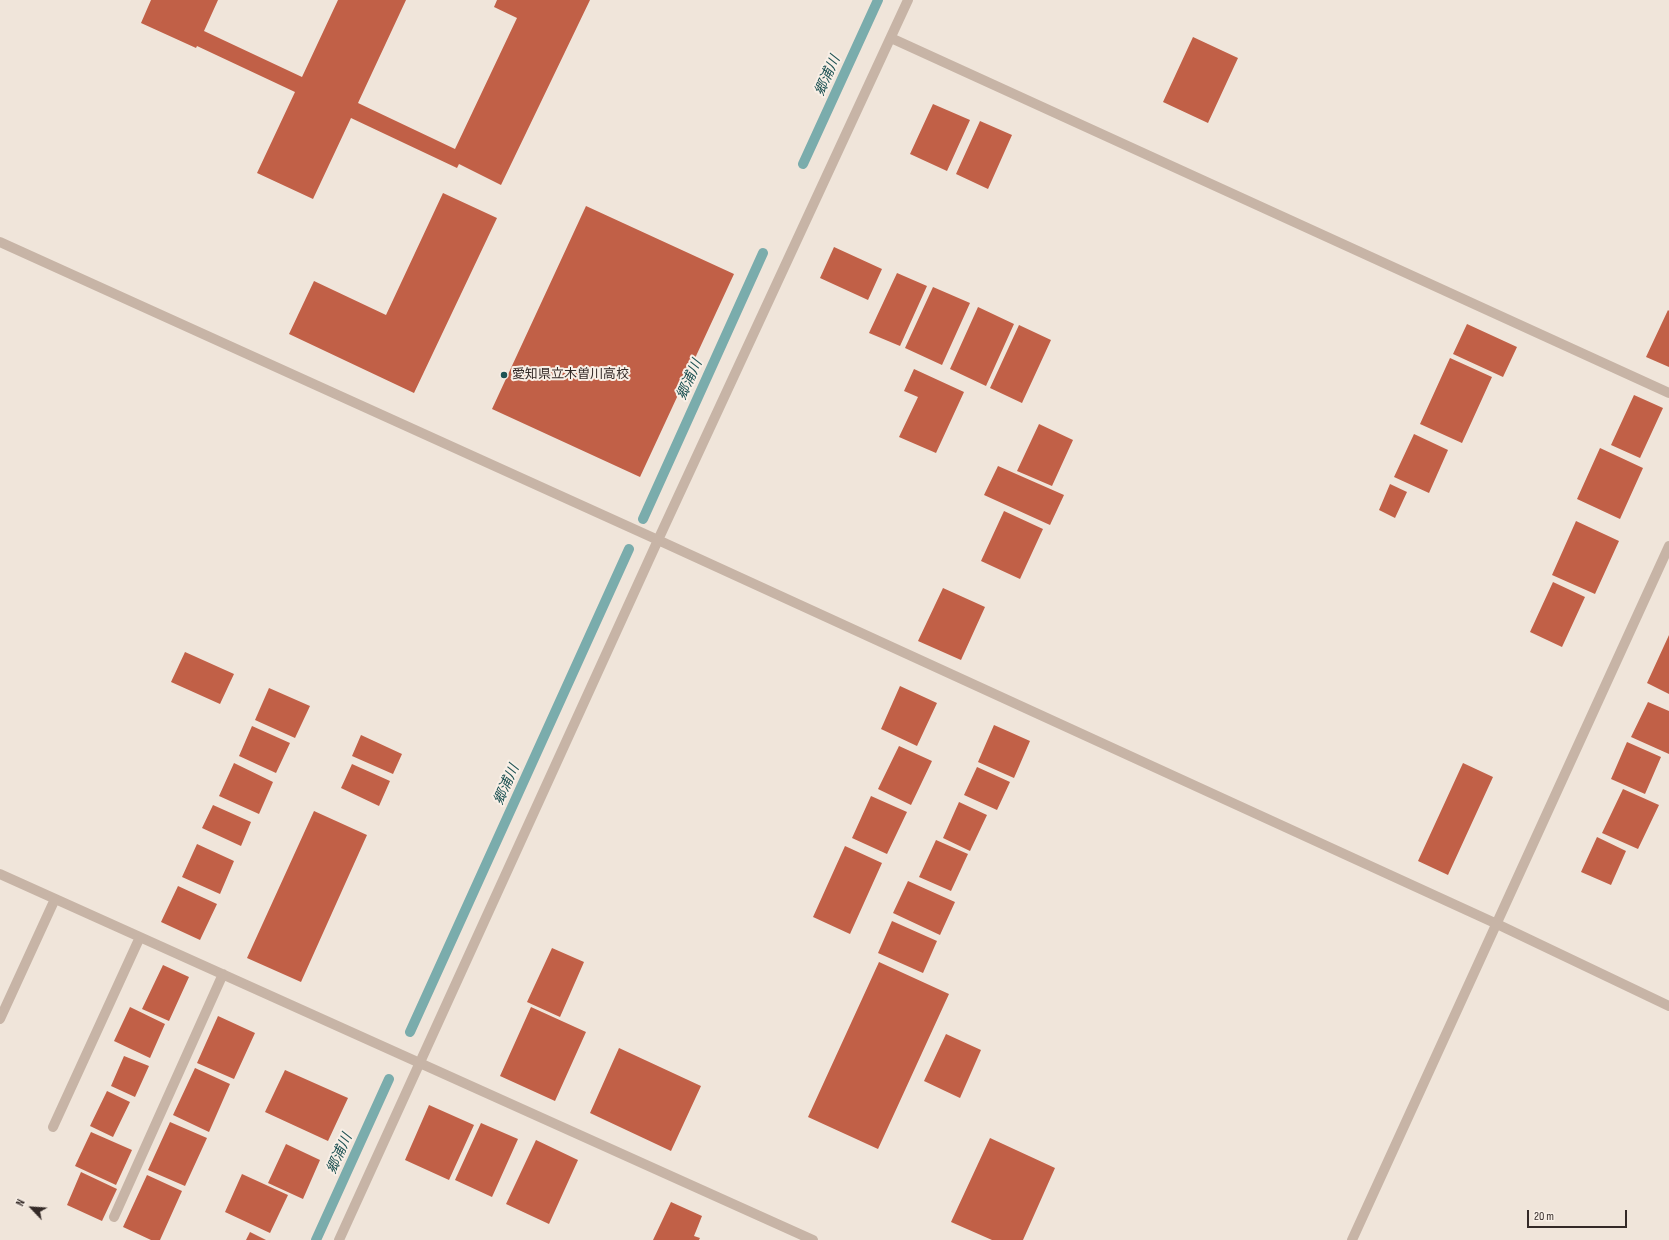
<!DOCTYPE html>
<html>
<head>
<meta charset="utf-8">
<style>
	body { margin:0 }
	#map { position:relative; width:1669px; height:1240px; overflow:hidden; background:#f0e5da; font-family:"Sofia Sans Condensed",sans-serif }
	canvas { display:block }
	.north { position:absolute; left:12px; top:1188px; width:40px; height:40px; -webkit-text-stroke:3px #f8efe6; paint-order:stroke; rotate:295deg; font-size:11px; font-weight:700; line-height:16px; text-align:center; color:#342a27 }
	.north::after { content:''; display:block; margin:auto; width:14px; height:18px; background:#342a27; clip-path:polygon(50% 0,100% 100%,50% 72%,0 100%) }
	.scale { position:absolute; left:1527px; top:1210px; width:100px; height:18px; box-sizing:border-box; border:2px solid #342a27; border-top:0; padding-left:5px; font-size:12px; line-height:14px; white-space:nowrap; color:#342a27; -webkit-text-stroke:3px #f8efe6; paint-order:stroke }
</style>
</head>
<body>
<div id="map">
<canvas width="1669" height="1240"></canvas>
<div class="north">N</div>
<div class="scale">20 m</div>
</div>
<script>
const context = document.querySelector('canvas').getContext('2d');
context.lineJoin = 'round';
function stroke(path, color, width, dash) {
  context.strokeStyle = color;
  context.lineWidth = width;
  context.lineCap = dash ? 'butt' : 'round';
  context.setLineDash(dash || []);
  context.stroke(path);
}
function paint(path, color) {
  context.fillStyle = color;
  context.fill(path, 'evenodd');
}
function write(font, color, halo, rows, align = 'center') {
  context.font = font + ' "Sofia Sans Condensed","Noto Sans JP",sans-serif';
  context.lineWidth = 4;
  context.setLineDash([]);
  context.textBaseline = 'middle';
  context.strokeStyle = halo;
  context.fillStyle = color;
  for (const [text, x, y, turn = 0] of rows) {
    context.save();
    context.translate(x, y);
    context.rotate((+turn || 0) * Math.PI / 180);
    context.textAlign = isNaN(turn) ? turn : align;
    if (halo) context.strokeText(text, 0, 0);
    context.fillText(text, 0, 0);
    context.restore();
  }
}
const stream = new Path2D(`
	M803,164L878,0
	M643,519L763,253
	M410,1032L629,549
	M316,1240L389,1079`);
const building = new Path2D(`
	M151,0H218L204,31L302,77L338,0H406L358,103L455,149L517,18L494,7L497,0H590L501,185L459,164L457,168L351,118L313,199L257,173L295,92L197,46L196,48L141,23Z
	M1193,37L1238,58L1208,123L1163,102Z
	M933,104L970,120L947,171L910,154Z
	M980,121L1012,135L988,189L956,174Z
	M443,193L497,218L414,393L289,334L314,281L386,315Z
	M586,206L734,274L640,477L492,409Z
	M834,247L882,269L868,300L820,278Z
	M897,273L927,286L900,346L869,333Z
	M933,287L970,303L942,365L905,348Z
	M978,307L1014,324L986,386L950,369Z
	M1668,310L1669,311V367L1646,357Z
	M1467,324L1517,347L1503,377L1453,354Z
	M1019,325L1051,340L1022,403L990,388Z
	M1450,358L1492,377L1462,443L1420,424Z
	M914,369L964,392L936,453L899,437L918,397L904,391Z
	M1634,395L1663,408L1640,458L1611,445Z
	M1039,424L1073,440L1052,486L1017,471Z
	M1414,434L1448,450L1429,493L1394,477Z
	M1600,448L1643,468L1620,519L1577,499Z
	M998,466L1064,495L1050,525L984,495Z
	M1390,484L1407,492L1395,518L1379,510Z
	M1004,511L1043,529L1020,579L981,561Z
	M1576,521L1619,541L1595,594L1552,575Z
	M1553,582L1585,597L1562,647L1530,632Z
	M943,588L985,607L961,660L918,641Z
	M1669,635V694L1647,683Z
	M185,652L234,674L220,704L171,682Z
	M900,686L937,703L917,746L881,729Z
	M269,688L310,706L295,738L255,720Z
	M1648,702L1669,711V754L1631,737Z
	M994,725L1030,741L1014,778L978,762Z
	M252,726L290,743L276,773L239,756Z
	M361,735L402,754L393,774L352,756Z
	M1627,742L1661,757L1645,794L1611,779Z
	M899,746L932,761L911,805L878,789Z
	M234,763L273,782L259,814L219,796Z
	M1463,763L1493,777L1448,875L1418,861Z
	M352,764L390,781L379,806L341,788Z
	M977,767L1010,782L997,810L964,795Z
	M1623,789L1659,805L1638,849L1602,833Z
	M871,796L907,812L887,854L852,838Z
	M959,802L987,815L970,851L943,838Z
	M213,805L251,822L241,846L202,828Z
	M314,811L367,835L301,982L247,958Z
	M1597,837L1626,851L1611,885L1581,872Z
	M936,840L968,854L951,891L919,877Z
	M197,844L234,861L220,894L182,877Z
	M845,846L882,863L850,934L813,917Z
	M908,881L955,902L940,935L893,913Z
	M178,886L217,904L200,940L161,922Z
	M892,921L937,941L923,973L878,953Z
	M552,948L584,962L560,1017L527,1002Z
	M879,962L949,994L878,1149L808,1117Z
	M163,965L189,977L169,1021L142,1009Z
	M130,1007L165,1024L150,1058L114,1041Z
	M531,1007L586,1032L555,1101L500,1076Z
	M218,1016L255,1033L234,1079L197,1063Z
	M946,1034L981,1050L960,1098L924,1081Z
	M619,1048L701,1086L671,1151L590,1113Z
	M124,1056L149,1066L135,1097L111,1086Z
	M195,1068L230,1084L209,1132L173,1115Z
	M285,1070L348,1098L328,1141L265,1112Z
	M107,1091L130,1102L113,1137L90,1126Z
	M429,1105L474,1125L449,1180L405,1160Z
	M170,1122L207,1138L185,1186L148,1170Z
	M481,1123L518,1139L492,1197L455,1180Z
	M91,1132L132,1150L116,1185L75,1166Z
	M990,1138L1055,1168L1023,1240H992L951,1222Z
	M536,1140L578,1160L549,1224L506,1204Z
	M286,1144L320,1160L303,1199L268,1183Z
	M81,1172L117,1189L102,1221L67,1205Z
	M242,1174L288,1195L270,1233L225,1212Z
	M147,1175L182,1191L160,1240H151L123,1227Z
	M671,1202L702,1216L694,1236L700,1238L699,1240H653Z
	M250,1232L266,1240H246Z`);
const minor = new Path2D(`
	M891,38L1669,393
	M0,242L658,540L1497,924L1669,1006
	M0,874L813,1240
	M0,1019L55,899
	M53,1127L140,937
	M114,1217L223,974
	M339,1240L658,540L908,0
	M1352,1240L1669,546`);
const markers = [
	[504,375,4,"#1e5253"]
];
const poiNames = [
	["愛知県立木曽川高校",512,375]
];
const waterNames = [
	["郷浦川",828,76,-66],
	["郷浦川",690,380,-66],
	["郷浦川",507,785,-66],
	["郷浦川",340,1154,-66]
];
stroke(stream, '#7aacac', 10);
paint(building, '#c16047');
stroke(minor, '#c7b4a6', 10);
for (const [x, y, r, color] of markers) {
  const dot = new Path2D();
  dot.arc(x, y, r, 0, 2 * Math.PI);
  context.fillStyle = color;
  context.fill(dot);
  stroke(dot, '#f8efe6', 1.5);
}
write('13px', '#342a27', '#f8efe6', poiNames, 'left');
write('italic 14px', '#1e5253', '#f8efe6', waterNames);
</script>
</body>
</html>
